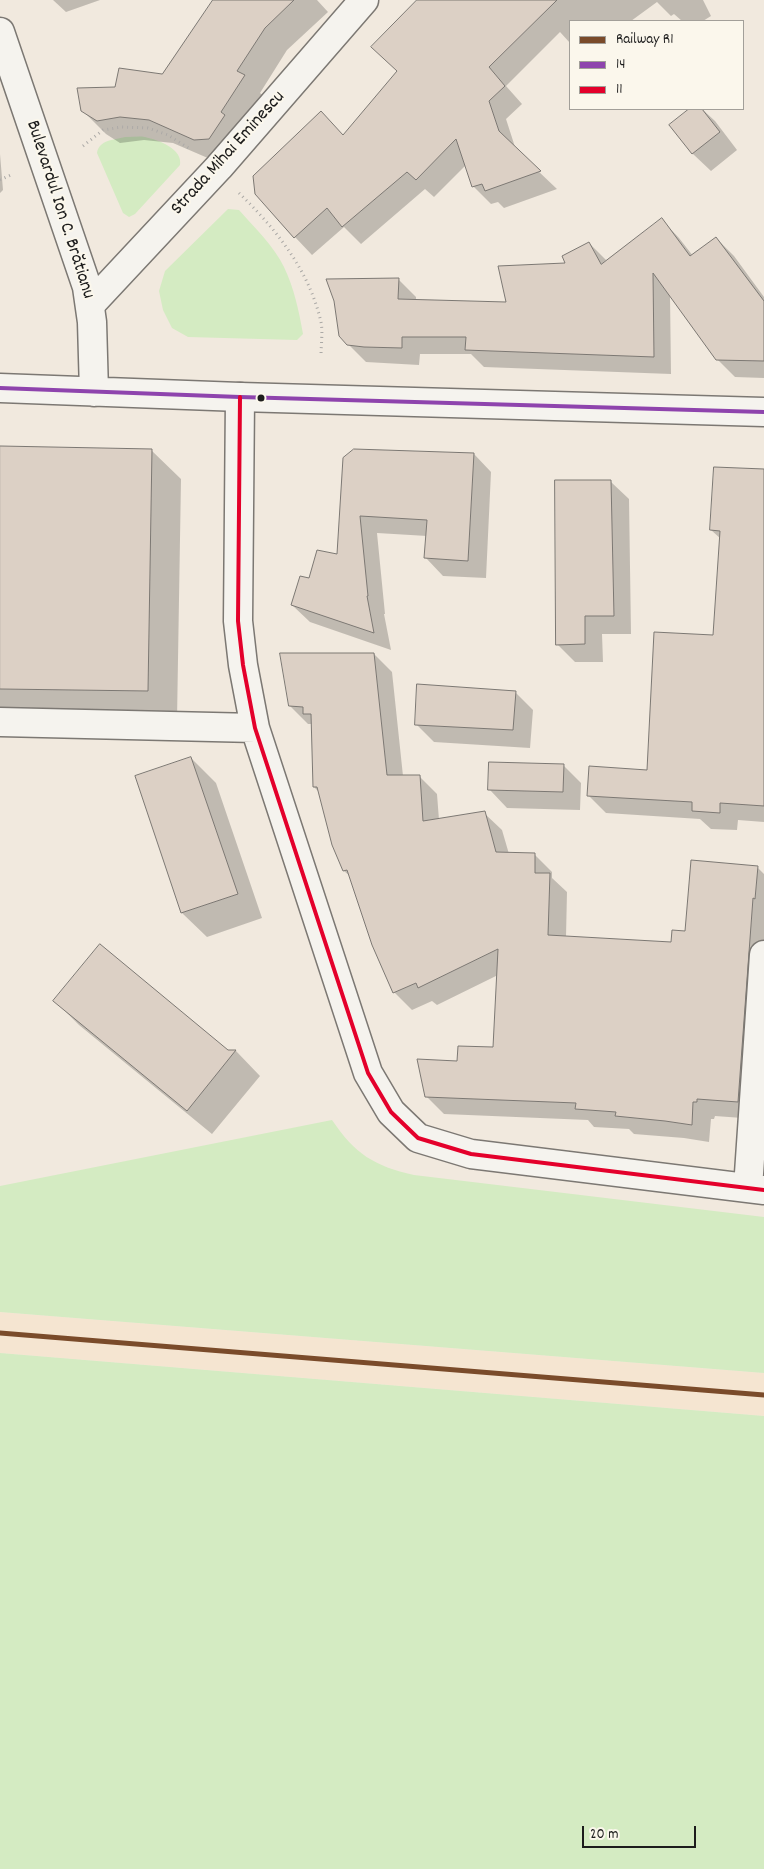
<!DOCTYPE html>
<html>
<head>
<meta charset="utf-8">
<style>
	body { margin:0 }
	#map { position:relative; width:764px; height:1869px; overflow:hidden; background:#f1e9de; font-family:Dekko,sans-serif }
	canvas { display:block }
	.legend { position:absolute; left:569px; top:20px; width:175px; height:90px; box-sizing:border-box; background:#fbf7ec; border:1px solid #a29f99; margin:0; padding:6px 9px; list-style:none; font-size:15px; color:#1c1c1c }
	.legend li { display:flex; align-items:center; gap:10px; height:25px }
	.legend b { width:25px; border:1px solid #a29f99 }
	.scale { position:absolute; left:582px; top:1826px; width:114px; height:22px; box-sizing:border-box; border:2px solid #1c1c1c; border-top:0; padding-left:6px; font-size:15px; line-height:18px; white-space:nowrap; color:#1c1c1c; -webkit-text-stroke:4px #fbf7ec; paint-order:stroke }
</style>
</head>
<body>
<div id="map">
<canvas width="764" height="1869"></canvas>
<ul class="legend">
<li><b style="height:6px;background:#7a4b2a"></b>Railway R1</li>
<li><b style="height:6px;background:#8e44ad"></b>14</li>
<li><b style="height:6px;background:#e4002b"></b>11</li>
</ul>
<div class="scale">20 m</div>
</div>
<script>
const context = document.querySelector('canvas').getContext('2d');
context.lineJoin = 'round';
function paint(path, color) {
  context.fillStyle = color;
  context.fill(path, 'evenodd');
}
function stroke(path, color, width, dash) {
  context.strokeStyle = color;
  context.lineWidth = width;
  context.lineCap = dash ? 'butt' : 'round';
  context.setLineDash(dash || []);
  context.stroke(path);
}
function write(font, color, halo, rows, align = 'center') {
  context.font = font + ' Dekko,sans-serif';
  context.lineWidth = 4;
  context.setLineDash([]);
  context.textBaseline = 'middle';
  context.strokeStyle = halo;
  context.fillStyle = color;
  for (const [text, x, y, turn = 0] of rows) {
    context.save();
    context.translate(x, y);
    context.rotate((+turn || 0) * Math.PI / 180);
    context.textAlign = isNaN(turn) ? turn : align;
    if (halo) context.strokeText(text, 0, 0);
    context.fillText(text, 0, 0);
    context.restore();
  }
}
const built = new Path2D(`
	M0,1312L764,1373V1416L0,1353Z`);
const green = new Path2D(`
	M125,137C132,137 139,136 145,137C159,140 183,149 180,165L135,214L129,217L123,213L97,153C99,140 113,140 125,137Z
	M228,209L239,210C254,227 274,246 284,267C294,288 299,311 303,334L297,340L188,337L172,328L163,310L159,291L165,271Z
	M332,1120C355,1154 374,1166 414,1175L764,1217V1373L0,1312V1186Z
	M0,1353L764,1416V1869H0Z`);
const shadow = new Path2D(`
	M53,0H100L66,12Z
	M220,0H317L328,12L287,50L260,93L267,99L217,162L173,143L144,140L120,143L106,134L83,111L116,89L163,75Z
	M419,0H703L711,16L703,21H682L674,14L671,16L657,2L631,21H570V43L560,32L506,86L522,104L506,119L516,150L557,189L504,208L498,202L491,204L473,186L466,165L434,197L425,189L361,244L344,227L312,255L295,237L344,136L398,71Z
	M691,109H702L715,121L737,150L711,171L693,154L670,125Z
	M0,154L3,190L0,193Z
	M662,220L679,238L693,256L716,238L734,256L764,297V378L735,377L717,359L670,295L671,374L484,367L471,354H420L419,365L366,362L340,336L398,279L416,297V301L507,303L567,264L589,243L607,261Z
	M0,448L151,450L181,479L177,720L0,717Z
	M354,451L474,454L491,472L486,578L443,576L426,558L427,536L377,533L385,614H384L391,650L310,622L292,605L310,579L338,555Z
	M764,470V611L721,539L711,530Z
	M611,482L629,499L631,634H602L603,662H575L557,644Z
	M374,654L392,672L403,776H419L437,794L439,820L484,813L502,830L509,854H534L552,872V878L567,892L566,937L672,944L757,867L764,874V1003L756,1119L715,1116L714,1119H711L709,1142L684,1138L634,1134L629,1129L594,1127L588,1120L444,1114L426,1096L458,1062L495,1049L498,975L437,1005L432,1001L412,1010L394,992L351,877L344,871L334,844L319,792L314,787L313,724H308L290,706Z
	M515,692L533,710L530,748L434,742L416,724Z
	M764,710V822L738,820L737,830L711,829L700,819L606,813L588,795L648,771Z
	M191,758L216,783L262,918L207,937L182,913Z
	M563,765L581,783L580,810L507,808L490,790Z
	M54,1000L228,1051H236L260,1076L212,1134L79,1025Z`);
const building = new Path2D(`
	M213,0H294L265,28L237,71L245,75L221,112L225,115L209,139L194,140L149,120L120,117L97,121L81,111L77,88L115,87L119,68L162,74Z
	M417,0H557L489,67L505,86L489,101L499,131L541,171L485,191L482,184L472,187L456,139L416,180L407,172L342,227L327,208L294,238L255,194L253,176L321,111L343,135L397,71L371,47Z
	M689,109H702L720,132L692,154L669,125Z
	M662,218L690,256L716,237L764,301V361L716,360L653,273L654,357L465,350L466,337H402V348L364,347L347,345L339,336L334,301L326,279L399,278L398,299L506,302L498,266L565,263L562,256L589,242L601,264Z
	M0,446L152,449L148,691L0,689Z
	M354,449L474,453L468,561L424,558L427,520L360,516L368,596H367L374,633L291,605L300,576L309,578L317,550L337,554L343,458Z
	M714,467L764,469V806L720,803V813L692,811V802L587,796L589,766L647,770L654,632L713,635L720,531L710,530Z
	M555,480H611L614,616H585V644L556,645Z
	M280,653H374L387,775H420L423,821L485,811L496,852L535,853V873H550L548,935L671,942L672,930L685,931L691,860L758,866L755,899L753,898L738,1102L697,1099V1102H693L692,1125L665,1121L615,1116L616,1112L575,1109L576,1103L425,1097L417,1059L457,1061L458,1046L493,1047L498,949L418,988L416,983L393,993L372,945L347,870L343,871L332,845L317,787H313L311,714H303V707L289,706Z
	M417,684L516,691L513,730L415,725Z
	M191,757L238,894L181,913L135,776Z
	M489,762L564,764L563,792L488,790Z
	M100,944L228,1050H236L187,1111L53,1001Z`);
const path = new Path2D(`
	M83,146L103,130L122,127L148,128L168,135L190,149
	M0,180L13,174
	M239,193C276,229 309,270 321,322C323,332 321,345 321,356`);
const minor = new Path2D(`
	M91,304L219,167L364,0
	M240,397L238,621L243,665L255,728L368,1073L391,1112L418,1138L471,1154L764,1190
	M0,722L255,728
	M748,1188L764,955`);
const major = new Path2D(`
	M0,32L87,287L92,322L94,392
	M0,388L240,397L764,412`);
const bus1 = new Path2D(`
	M0,388L240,397L764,412`);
const bus2 = new Path2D(`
	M240,397L238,621L243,665L255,728L368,1073L391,1112L418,1138L471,1154L764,1190`);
const rail1 = new Path2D(`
	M0,1333L764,1395`);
const markers = [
	[261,398,4.5,"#1c1c1c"]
];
const streetNames = [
	["Strada Mihai Eminescu",229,154,-48],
	["Bulevardul Ion C. Brătianu",59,210,72]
];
paint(built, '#f5e5d1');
paint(green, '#d4ebc2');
paint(shadow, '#0003');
paint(building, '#dcd0c5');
stroke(building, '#7c7873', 1);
stroke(minor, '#7c7873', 31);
stroke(major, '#7c7873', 31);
stroke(path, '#aba9a6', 3, [1, 4]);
stroke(minor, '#f5f3ee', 28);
stroke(major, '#f5f3ee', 28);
stroke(bus1, '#8e44ad', 4);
stroke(bus2, '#e4002b', 4);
stroke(rail1, '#7a4b2a', 5);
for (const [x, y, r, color] of markers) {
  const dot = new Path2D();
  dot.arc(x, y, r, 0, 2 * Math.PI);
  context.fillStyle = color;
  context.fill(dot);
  stroke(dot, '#fbf7ec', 2);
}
write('19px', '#1c1c1c', '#fbf7ec', streetNames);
</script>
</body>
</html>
